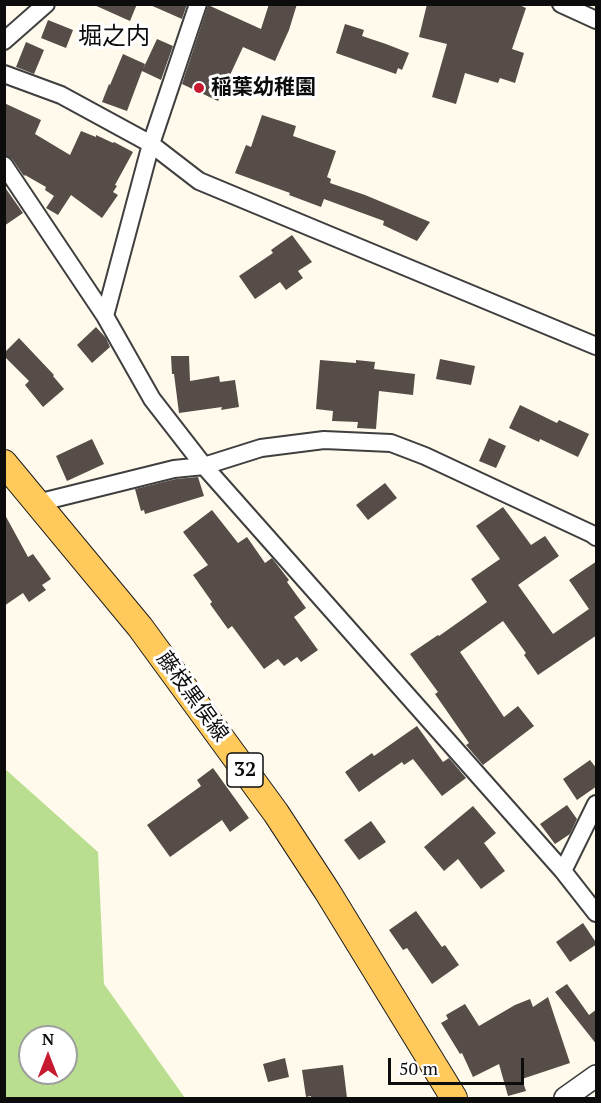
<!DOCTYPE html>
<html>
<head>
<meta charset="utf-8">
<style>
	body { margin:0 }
	#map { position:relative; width:601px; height:1103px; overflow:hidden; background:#fffaeb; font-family:"PT Serif",serif }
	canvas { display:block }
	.frame { position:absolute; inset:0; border:6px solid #0c0c0c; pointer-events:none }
	.north { position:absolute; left:18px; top:1025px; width:60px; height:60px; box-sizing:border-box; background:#fff; border:2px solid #9e9e9e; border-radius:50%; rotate:0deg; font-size:16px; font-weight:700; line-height:24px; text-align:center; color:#0c0c0c }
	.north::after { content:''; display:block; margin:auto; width:21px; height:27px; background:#c71930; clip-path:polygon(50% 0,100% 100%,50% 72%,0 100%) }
	.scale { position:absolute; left:388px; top:1058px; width:136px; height:27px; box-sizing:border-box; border:3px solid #0c0c0c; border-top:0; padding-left:8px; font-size:18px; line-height:21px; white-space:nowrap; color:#0c0c0c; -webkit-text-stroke:4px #fff; paint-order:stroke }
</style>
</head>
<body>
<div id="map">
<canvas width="601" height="1103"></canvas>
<div class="frame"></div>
<div class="north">N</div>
<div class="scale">50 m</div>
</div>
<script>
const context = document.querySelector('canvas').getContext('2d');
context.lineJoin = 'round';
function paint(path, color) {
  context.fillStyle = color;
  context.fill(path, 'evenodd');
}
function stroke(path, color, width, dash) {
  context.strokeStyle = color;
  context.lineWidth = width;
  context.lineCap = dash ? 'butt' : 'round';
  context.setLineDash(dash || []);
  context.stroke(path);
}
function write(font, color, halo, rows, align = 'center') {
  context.font = font + ' "PT Serif","Noto Sans JP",serif';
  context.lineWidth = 6;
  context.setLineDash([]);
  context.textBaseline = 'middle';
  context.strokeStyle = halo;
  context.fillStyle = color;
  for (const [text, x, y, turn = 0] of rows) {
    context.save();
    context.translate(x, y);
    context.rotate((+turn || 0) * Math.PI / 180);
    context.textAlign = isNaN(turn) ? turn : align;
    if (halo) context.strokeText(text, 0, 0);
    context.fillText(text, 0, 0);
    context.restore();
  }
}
const forest = new Path2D(`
	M4,768L98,852L104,984L185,1098H5ZM30,1037H66V1073H30Z`);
const building = new Path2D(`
	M92,4H137L130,21Z
	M148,4H187L182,19Z
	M269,4H297L289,30L275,61L243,47L218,101L182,84L208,5L261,29Z
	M427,4H517L526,8L512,49L524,53L515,83L500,78L498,83L465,73L456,104L432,97L447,44L419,37Z
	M48,20L73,30L66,48L41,38Z
	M345,24L364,30L362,36L386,44L409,53L402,70L398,68L396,74L336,53Z
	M157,39L173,46L161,80L142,71L127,111L102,102L109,84L110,85L123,54L145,64L143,69Z
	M26,42L44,50L34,74L16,67Z
	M4,103L41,120L35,134L70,155L81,131L96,137V135L113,143L114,142L133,152L115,185L117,186L113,192L118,195L102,218L71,195L58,215L46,208L54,196L45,190L46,187L25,175L24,176L12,159L4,155Z
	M262,115L296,126L293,136L336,151L327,177L331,179L330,183L365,195L430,222L417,241L383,225L384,221L324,199L321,207L289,195L290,193L235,173L246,145L251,147Z
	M4,186L23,213L4,226Z
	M292,235L312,262L298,271L303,278L286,290L280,282L255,299L239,276L273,253L271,250Z
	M96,327L106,338L110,347L92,363L77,345Z
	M19,338L54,375L53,376L64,389L43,407L25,385L29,381L4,356V353Z
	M171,356H189L190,381L219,376L220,382L235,380L239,407L221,410L222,407L179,413L174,374H172Z
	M440,359L475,366L471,385L436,379Z
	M320,360L356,363V360L375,362L374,369L415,374L413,395L379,391L376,429L357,428L358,422L332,421L333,411L316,409Z
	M520,405L557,423L559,420L589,434L578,457L540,439L539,442L509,428Z
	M489,438L506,446L496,468L479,461Z
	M92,439L104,464L67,481L56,456Z
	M198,477L204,496L145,514L144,510L141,511L135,489L176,479Z
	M385,483L397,498L368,520L356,505Z
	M503,507L531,545L545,536L559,556L518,585L553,634L589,609L569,580L597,561V635L538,675L524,655L526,653L503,621L460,652L504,717L518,706L534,726L483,765L466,745L469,743L435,694L438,692L410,654L438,635L439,636L487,602L471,579L500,559L476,526Z
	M212,510L238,543L247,537L265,563L272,558L289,580L287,582L306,608L294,617L318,650L301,662L297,657L284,666L278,659L264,669L232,626L228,629L210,604L212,602L193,575L208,565L183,532Z
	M4,513L28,557L33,554L51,579L42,585L46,590L29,602L23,593L4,606Z
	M417,726L443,762L449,758L466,778L442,796L413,759L404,765L402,762L359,792L345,772L372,753L374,756Z
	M590,760L597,769V786L577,800L563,779Z
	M213,768L249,818L230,832L222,820L170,857L147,825L201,786L197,780Z
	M567,805L577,819L570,834L555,844L540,824Z
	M473,806L496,833L484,843L505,871L481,889L458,859L444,871L424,847Z
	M371,821L386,842L359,860L344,840Z
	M416,911L442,947L445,945L459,965L432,984L407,948L403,950L389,930Z
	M583,923L597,944L570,962L556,942Z
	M567,984L589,1015L597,1009V1045L555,992Z
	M548,997L570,1063L522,1079L526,1091L508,1096L499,1064L473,1077L462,1053L460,1054L441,1023L448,1019L446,1015L465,1004L479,1026L515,1005L530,999L533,1007Z
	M285,1058L289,1077L268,1082L263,1064Z
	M343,1065L347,1098H311V1096L306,1097L302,1070Z`);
const minor = new Path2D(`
	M561,4L596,20
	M4,41L46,4
	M4,74L61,95L151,144L199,181L596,346
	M4,165L105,316L152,399L204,466L563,871L596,913
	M105,316L151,144L198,4
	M37,503L174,469L204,466L261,448L324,440L391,443L425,456L592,534L596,537
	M563,871L596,804`);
const tertiary = new Path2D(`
	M565,1098L596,1076`);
const primary = new Path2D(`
	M4,463L140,627L276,813L327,891L454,1098`);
const markers = [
	[199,88,6,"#c71930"]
];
const shields = [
	[245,770,36]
];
const shieldNames = [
	["32",245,770]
];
const poiNames = [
	["稲葉幼稚園",211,88]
];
const streetNames = [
	["藤枝黒俣線",192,697,54]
];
const quarterNames = [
	["堀之内",114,37]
];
paint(forest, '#bade90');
paint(building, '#564c48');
stroke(minor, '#3f3f3f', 20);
stroke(tertiary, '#3f3f3f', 24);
stroke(primary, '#1d1d1d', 28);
stroke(minor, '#fff', 16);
stroke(tertiary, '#fff', 21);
stroke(primary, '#ffca5b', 26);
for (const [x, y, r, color] of markers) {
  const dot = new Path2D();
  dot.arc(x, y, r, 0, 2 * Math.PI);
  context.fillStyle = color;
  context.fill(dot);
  stroke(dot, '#fff', 2);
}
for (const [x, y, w] of shields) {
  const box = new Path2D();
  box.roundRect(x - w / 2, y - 17, w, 34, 4.5);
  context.fillStyle = '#fff';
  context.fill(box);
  stroke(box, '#0c0c0c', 1.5);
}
write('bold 20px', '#0c0c0c', null, shieldNames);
write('bold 21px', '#0c0c0c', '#fff', poiNames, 'left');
write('21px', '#0c0c0c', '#fff', streetNames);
write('24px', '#0c0c0c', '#fff', quarterNames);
</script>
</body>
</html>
